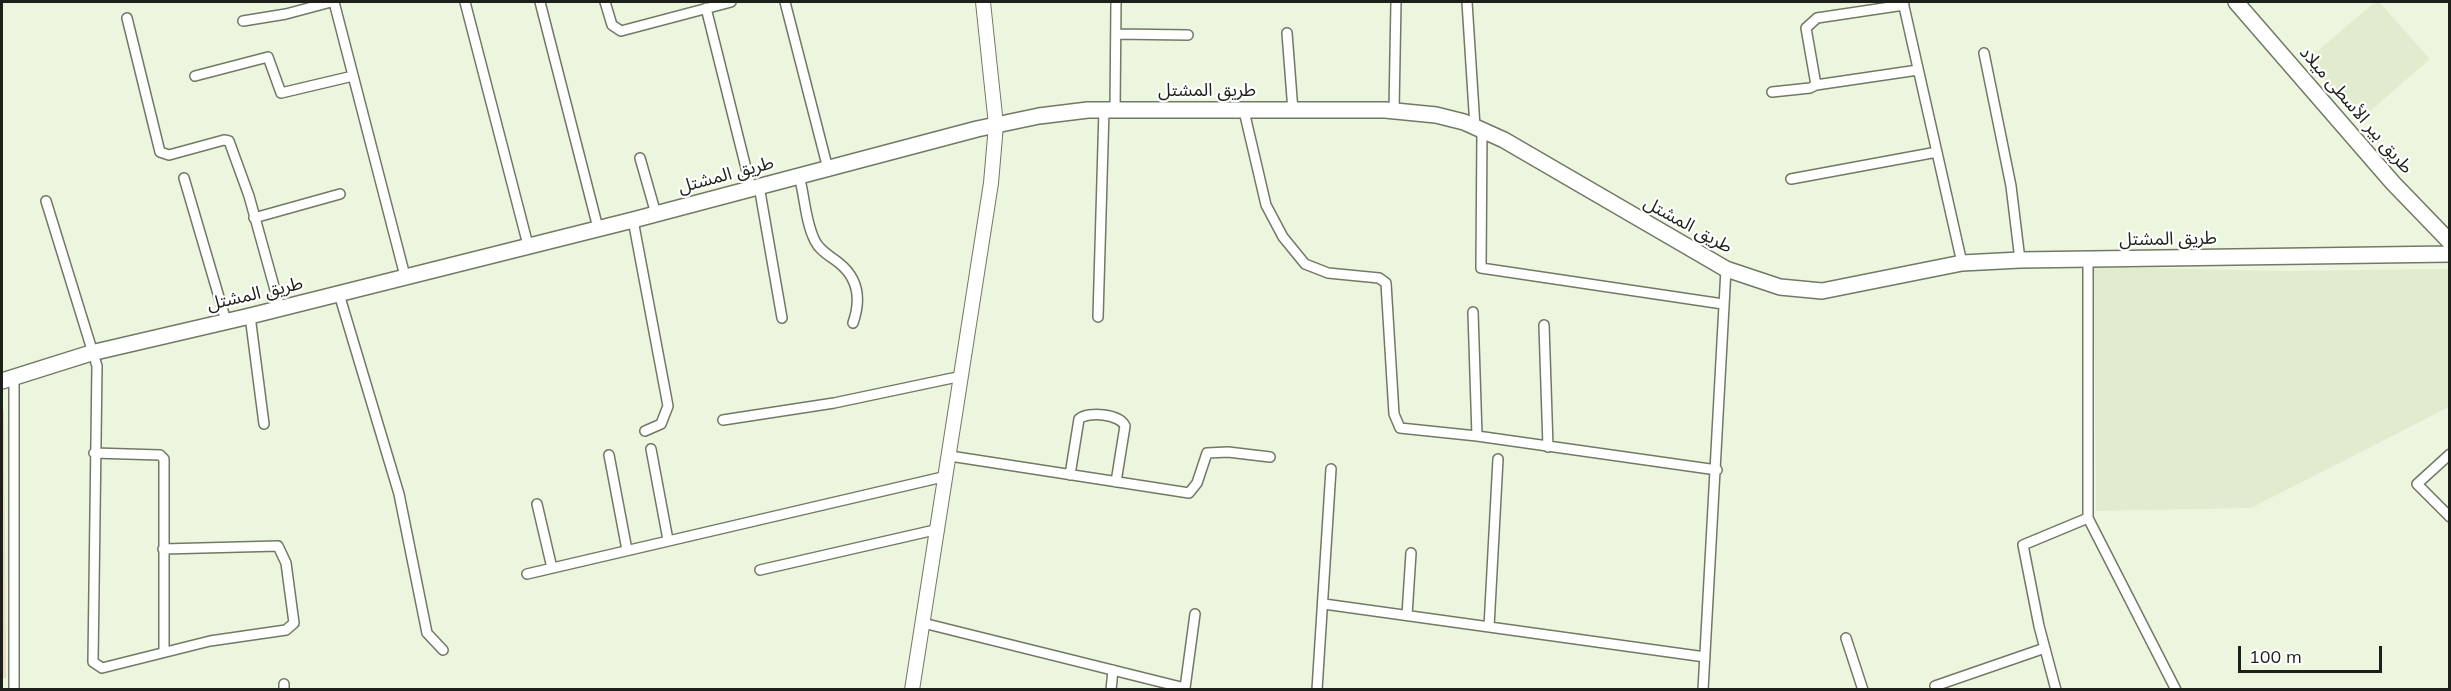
<!DOCTYPE html>
<html>
<head>
<meta charset="utf-8">
<style>
	body { margin:0 }
	#map { position:relative; width:2451px; height:691px; overflow:hidden; background:#ecf6de; font-family:Mulish,sans-serif }
	canvas { display:block }
	.frame { position:absolute; inset:0; border:3px solid #1d2018; pointer-events:none }
	.scale { position:absolute; left:2238px; top:646px; width:144px; height:27px; box-sizing:border-box; border:3px solid #1d2018; border-top:0; padding-left:8px; font-size:18px; line-height:21px; white-space:nowrap; color:#1d2018; -webkit-text-stroke:4px #fff; paint-order:stroke }
</style>
</head>
<body>
<div id="map">
<canvas width="2451" height="691"></canvas>
<div class="frame"></div>
<div class="scale">100 m</div>
</div>
<script>
const context = document.querySelector('canvas').getContext('2d');
context.lineJoin = 'round';
function paint(path, color) {
  context.fillStyle = color;
  context.fill(path, 'evenodd');
}
function stroke(path, color, width, dash) {
  context.strokeStyle = color;
  context.lineWidth = width;
  context.lineCap = dash ? 'butt' : 'round';
  context.setLineDash(dash || []);
  context.stroke(path);
}
function write(font, color, halo, rows, align = 'center') {
  context.font = font + ' Mulish,"Noto Sans Arabic",sans-serif';
  context.lineWidth = 4.5;
  context.setLineDash([]);
  context.textBaseline = 'middle';
  context.strokeStyle = halo;
  context.fillStyle = color;
  for (const [text, x, y, turn = 0] of rows) {
    context.save();
    context.translate(x, y);
    context.rotate((+turn || 0) * Math.PI / 180);
    context.textAlign = isNaN(turn) ? turn : align;
    if (halo) context.strokeText(text, 0, 0);
    context.fillText(text, 0, 0);
    context.restore();
  }
}
const built = new Path2D(`
	M2375,2H2379L2430,59L2360,120L2307,60Z
	M2094,267L2285,271L2449,269V407L2251,508L2096,511Z`);
const green = new Path2D(`
	M4,411L6,678H2V412Z`);
const minor = new Path2D(`
	M334,2L405,276
	M465,2L528,245
	M540,2L598,228
	M605,2L612,25L621,31L731,2
	M785,2L828,169
	M1467,2L1475,127
	M1903,2L1962,263
	M706,8L751,188
	M127,18L160,152L169,155L224,140L229,141L249,196L280,308
	M243,21L286,14L331,2
	M1287,33L1293,111
	M1116,34L1188,35
	M1984,53L2011,186L2020,260
	M195,76L268,57L281,93L353,76
	M1816,85L1918,70
	M1772,92L1810,88L1816,85L1806,28L1817,18L1904,5
	M1115,110L1116,2
	M1394,110L1396,2
	M1244,111L1266,205L1283,237L1305,264L1328,273L1379,278L1386,283L1394,414L1400,428L1477,436L1717,470
	M1482,130L1481,268L1723,304
	M640,158L656,214
	M799,176C805,197 805,221 815,241C820,251 830,256 839,263C859,279 861,300 853,323
	M184,178L226,321
	M1791,179L1937,152
	M759,186L782,318
	M46,201L97,366L93,662L102,668L210,641L286,630L294,623L286,563L278,546L163,549
	M254,218L340,194
	M633,220L668,406L661,424L645,431
	M2088,259V518L2176,690
	M339,294L399,494L427,633L443,650
	M1473,312L1477,436
	M250,316L264,424
	M1098,317L1104,110
	M1544,325L1548,447
	M14,378V690
	M723,420L834,403L962,376
	M651,449L668,540
	M94,453L160,455L164,459V652
	M2450,454L2417,484L2450,517
	M609,455L627,550
	M950,456L1189,493L1197,483L1207,453L1228,452L1270,457
	M1070,475L1079,419C1088,411 1120,414 1125,426L1116,482
	M537,504L552,568
	M760,570L939,529
	M527,574L947,476
	M1324,604L1705,657
	M1407,615L1411,553
	M923,623L1185,688L1195,614
	M1489,627L1498,459
	M1846,638L1863,690
	M284,684V690
	M1935,686L2045,648
	M1111,690L1113,670
	M1317,690L1331,469
	M1703,690L1726,269
	M2056,690L2039,626L2023,545L2088,518`);
const secondary = new Path2D(`
	M912,690L991,183L996,125L983,2`);
const primary = new Path2D(`
	M2236,2L2393,183L2450,242
	M2,381L91,353L250,316L633,220L977,129L1039,116L1088,110H1385L1436,115L1464,122L1504,140L1726,269L1780,287L1822,291L1962,263L2020,260L2450,254`);
const streetNames = [
	["طريق المشتل",1207,91],
	["طريق بير الأسطى ميلاد",2356,110,49],
	["طريق المشتل",726,175,-15],
	["طريق المشتل",1688,225,29],
	["طريق المشتل",2168,239,-1],
	["طريق المشتل",255,294,-13]
];
paint(built, '#e0eccd');
paint(green, '#ebd9c6');
stroke(minor, '#717964', 12);
stroke(secondary, '#717964', 16);
stroke(primary, '#717964', 18);
stroke(minor, '#fff', 9);
stroke(secondary, '#fff', 14);
stroke(primary, '#fff', 15);
write('18px', '#1d2018', '#fff', streetNames);
</script>
</body>
</html>
